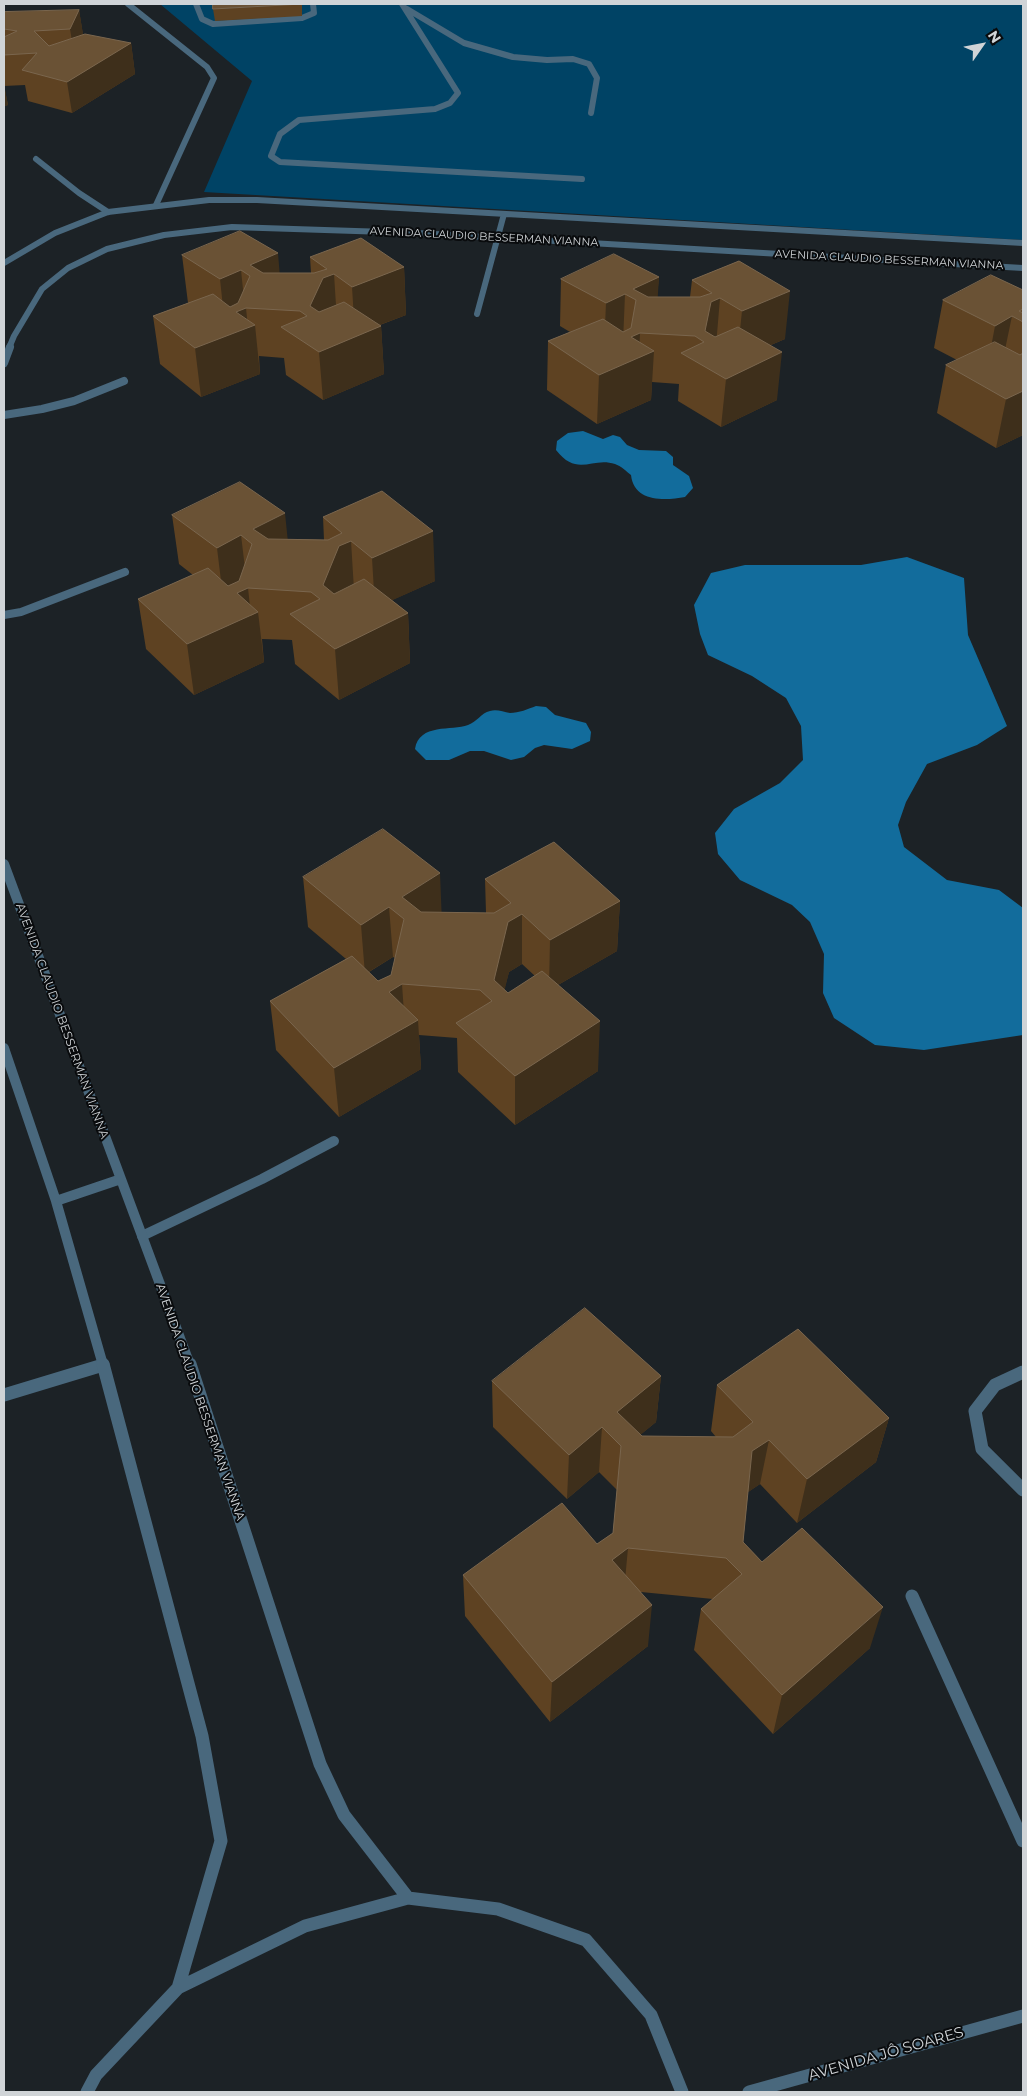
<!DOCTYPE html>
<html>
<head>
<meta charset="utf-8">
<style>
	body { margin:0 }
	#map { position:relative; width:1027px; height:2096px; overflow:hidden; background:#1c2226; font-family:Montserrat,sans-serif }
	canvas { display:block }
	.frame { position:absolute; inset:0; border:5px solid #d0d4d7; pointer-events:none }
	.north { position:absolute; left:957px; top:20px; width:50px; height:50px; -webkit-text-stroke:4px #090b0d; paint-order:stroke; rotate:57deg; font-size:14px; font-weight:700; line-height:20px; text-align:center; color:#d0d4d7 }
	.north::after { content:''; display:block; margin:auto; width:18px; height:22px; background:#d0d4d7; clip-path:polygon(50% 0,100% 100%,50% 72%,0 100%) }
</style>
</head>
<body>
<div id="map">
<canvas width="1027" height="2096"></canvas>
<div class="frame"></div>
<div class="north">N</div>
</div>
<script>
const context = document.querySelector('canvas').getContext('2d');
context.lineJoin = 'round';
function paint(path, color) {
  context.fillStyle = color;
  context.fill(path, 'evenodd');
}
function stroke(path, color, width, dash) {
  context.strokeStyle = color;
  context.lineWidth = width;
  context.lineCap = dash ? 'butt' : 'round';
  context.setLineDash(dash || []);
  context.stroke(path);
}
function write(font, color, halo, rows, align = 'center') {
  context.font = font + ' Montserrat,sans-serif';
  context.lineWidth = 4;
  context.setLineDash([]);
  context.textBaseline = 'middle';
  context.strokeStyle = halo;
  context.fillStyle = color;
  for (const [text, x, y, turn = 0] of rows) {
    context.save();
    context.translate(x, y);
    context.rotate((+turn || 0) * Math.PI / 180);
    context.textAlign = isNaN(turn) ? turn : align;
    if (halo) context.strokeText(text, 0, 0);
    context.fillText(text, 0, 0);
    context.restore();
  }
}
const green = new Path2D(`
	M160,4H1023V240L204,192L252,81Z`);
const water = new Path2D(`
	M583,431L603,439L613,435L620,437L627,445L639,450L666,451L673,457V465L689,476L693,488L685,497C664,501 634,502 631,475C626,471 621,466 615,464C592,456 578,478 556,450L557,441L568,433Z
	M907,557L964,578L968,635L1007,726L977,745L927,764L906,802L898,825L904,847L947,880L999,890L1023,908V1035L924,1050L875,1045L834,1018L823,993L824,954L810,922L792,905L740,880L718,854L715,833L734,809L780,783L803,760L801,726L786,698L752,676L708,655L700,634L694,605L711,573L745,565H861Z
	M536,706L546,707L555,715L586,723L591,732L590,741L572,749L544,745L535,748L524,757L511,760L484,751H470L449,760H426L415,749C419,723 452,731 468,725C477,722 481,713 490,711C497,709 503,712 510,713C519,713 528,709 536,706Z`);
const laneFar3 = new Path2D(`
	M128,4L207,67L214,78L156,205
	M196,4L202,19L213,24L302,18L314,13L313,4
	M402,4L458,93L450,103L435,109L299,120L280,134L271,156L280,162L582,179
	M407,9L464,43L513,57L547,60L573,59L589,64L597,78L591,113
	M36,159L79,193L108,212`);
const laneFar2 = new Path2D(`
	M4,415L42,409L74,401L124,381
	M4,615L21,612L125,572`);
const laneFar1 = new Path2D(`
	M142,1236L262,1179L334,1141`);
const lane = new Path2D(`
	M4,1395L103,1365`);
const streetFar3 = new Path2D(`
	M4,263L55,233L108,212L209,200H257L1023,243
	M477,314L504,214
	M9,348L14,336L42,289L68,268L107,249L164,235L232,227L417,233L1023,268`);
const streetFar2 = new Path2D(`
	M4,363L10,347`);
const streetFar1 = new Path2D(`
	M4,864L190,1365
	M4,1048L56,1201L103,1365
	M56,1201L121,1179`);
const street = new Path2D(`
	M103,1364L202,1736L221,1841L178,1988
	M190,1364L320,1764L344,1815L408,1898
	M1023,1372L995,1385L975,1411L982,1449L1023,1490
	M912,1596L1023,1841
	M87,2092L96,2075L178,1988L305,1926L408,1898L498,1909L586,1940L651,2015L682,2092
	M749,2092L1023,2016`);
const wall = new Path2D(`
	M302,4V16L215,21L213,9Z
	M79,10L83,35L131,43L135,74L72,113L28,101L25,85L4,86L8,105L4,106V12Z
	M182,255L280,273H311L310,257L404,267L406,315L380,325L381,326L384,374L323,400L286,375L284,358L259,356L260,374L201,397L160,364L153,316L188,303Z
	M739,261L785,339L771,345L777,400L721,427L678,401L679,384L652,382L651,400L597,424L547,390L548,341L570,332L560,326L561,279L659,277L657,297H690L692,280Z
	M1023,290V435L996,448L937,413L946,365L957,360L934,348L943,300Z
	M172,515L288,539L324,540L323,517L435,581L392,600L408,613L410,663L339,700L295,664L292,640L262,639L264,662L194,695L146,649L138,599L193,575L179,564Z
	M303,877L441,912L486,913L485,879L620,901L617,951L558,985L598,1071L515,1125L458,1072L457,1038L419,1035L421,1069L339,1117L276,1050L270,1001L346,959L308,927ZM393,957L395,958L391,975L378,981L369,972ZM522,964L535,976L508,993L504,990L509,972Z
	M661,1376L656,1422L640,1435L642,1436L716,1437L711,1431L717,1385L889,1418L876,1462L797,1523L760,1484L748,1492L743,1542L762,1562L870,1648L773,1734L694,1650L701,1609L713,1599L641,1592L648,1646L550,1722L465,1616L463,1575L597,1544L613,1533L617,1490L599,1472L567,1499L493,1427L492,1381Z`);
const shadedWall = new Path2D(`
	M79,10L84,40L75,59L70,29Z
	M131,43L135,74L72,113L67,82Z
	M4,84L8,105L4,106Z
	M278,253L282,301L250,265Z
	M404,267L406,315L355,334L352,287Z
	M241,270L245,309L246,308L248,328L255,325L260,374L201,397L195,348L225,326L220,279Z
	M334,274L337,321L327,325L310,306L323,278Z
	M659,277L656,325L636,300L633,289Z
	M790,291L785,339L737,359L742,311Z
	M625,294L623,342L604,351L606,303Z
	M720,298L716,346L705,331L711,302Z
	M1012,316L1002,364L986,374L995,326Z
	M381,326L384,374L323,400L319,352Z
	M640,333L639,358L654,351L651,400L597,424L599,375L631,337Z
	M782,352L777,400L721,427L726,379Z
	M1023,389V435L996,448L1006,399Z
	M285,513L290,562L253,529Z
	M433,531L435,581L375,608L372,558Z
	M241,535L247,585L223,597L217,548Z
	M351,541L354,590L328,635L323,585L339,546Z
	M248,588L251,616L258,612L264,662L194,695L187,644L237,593Z
	M408,613L410,663L339,700L335,649Z
	M440,873L442,923L405,947L402,897Z
	M620,901L617,951L549,990L550,940Z
	M389,907L393,957L365,974L361,925Z
	M522,914V964L509,972L495,1030L494,980L508,922Z
	M402,984L405,1028L418,1020L421,1069L339,1117L334,1068L389,992Z
	M600,1021L598,1071L515,1125V1076Z
	M661,1376L656,1422L621,1451V1446L617,1412Z
	M889,1418L876,1462L797,1523L807,1479Z
	M602,1427L599,1472L567,1499L569,1455Z
	M769,1440L760,1484L744,1495L752,1451Z
	M628,1548L624,1591L612,1560Z
	M652,1605L648,1646L550,1722L552,1682Z
	M883,1607L870,1648L773,1734L782,1695Z`);
const building = new Path2D(`
	M213,4H302L213,9Z
	M79,10L70,29L34,31L49,46L85,34L131,43L67,82L22,70L37,53L4,55V37L17,31L4,29V12Z
	M240,231L278,253L250,265L263,273H314L327,269L310,257L361,238L404,267L352,287L334,274L323,278L310,306L319,312L344,302L381,326L319,352L281,327L307,316L300,311L246,308L236,312L255,325L195,348L153,316L213,294L230,307L238,303L250,276L241,270L220,279L182,255Z
	M614,254L659,277L633,289L648,297H700L712,293L692,280L739,261L790,291L742,311L720,298L711,302L705,331L715,337L738,327L782,352L726,379L681,353L704,342L695,336L640,333L631,337L654,351L599,375L548,341L603,319L623,332L631,328L636,300L625,294L606,303L561,279Z
	M991,275L1023,290V309L1019,311L1023,313V322L1012,316L995,326L943,300Z
	M995,342L1020,355L1023,353V391L1006,399L946,365Z
	M240,482L285,513L253,529L268,539L328,540L342,533L323,517L382,491L433,531L372,558L351,541L339,546L323,585L334,594L364,579L408,613L335,649L290,614L320,599L311,592L248,588L237,593L258,612L187,644L138,599L208,568L228,586L239,581L252,544L241,535L217,548L172,515Z
	M383,829L440,873L402,897L421,912L494,913L511,903L485,879L554,842L620,901L550,940L522,914L508,922L494,980L508,993L542,971L600,1021L515,1076L456,1023L492,1001L480,990L402,984L389,992L418,1020L334,1068L270,1001L352,956L378,981L391,975L404,919L389,907L361,925L303,877Z
	M585,1308L661,1376L617,1412L642,1436L733,1437L753,1422L717,1385L798,1329L889,1418L807,1479L769,1440L752,1451L743,1542L762,1562L802,1528L883,1607L782,1695L701,1609L742,1574L726,1558L628,1548L612,1560L652,1605L552,1682L463,1575L562,1503L597,1544L613,1533L621,1446L602,1427L569,1455L492,1381Z`);
const farStreetnames = [
	["AVENIDA CLAUDIO BESSERMAN VIANNA",484,237,3],
	["AVENIDA CLAUDIO BESSERMAN VIANNA",889,260,3]
];
const streetNames = [
	["AVENIDA CLAUDIO BESSERMAN VIANNA",62,1021,70],
	["AVENIDA CLAUDIO BESSERMAN VIANNA",200,1402,71]
];
const nearStreetnames = [
	["AVENIDA JÔ SOARES",886,2054,-16]
];
paint(green, '#004365');
paint(water, '#126c9c');
stroke(laneFar3, '#49687d', 6);
stroke(laneFar2, '#49687d', 8);
stroke(laneFar1, '#49687d', 10);
stroke(lane, '#49687d', 13);
stroke(streetFar3, '#49687d', 6);
stroke(streetFar2, '#49687d', 8);
stroke(streetFar1, '#49687d', 10);
stroke(street, '#49687d', 13);
paint(wall, '#5e4222');
paint(shadedWall, '#3e2f1b');
paint(building, '#6a5235');
stroke(building, '#7a664e', 1);
write('11px', '#d0d4d7', '#090b0d', farStreetnames);
write('12px', '#d0d4d7', '#090b0d', streetNames);
write('15px', '#d0d4d7', '#090b0d', nearStreetnames);
</script>
</body>
</html>
